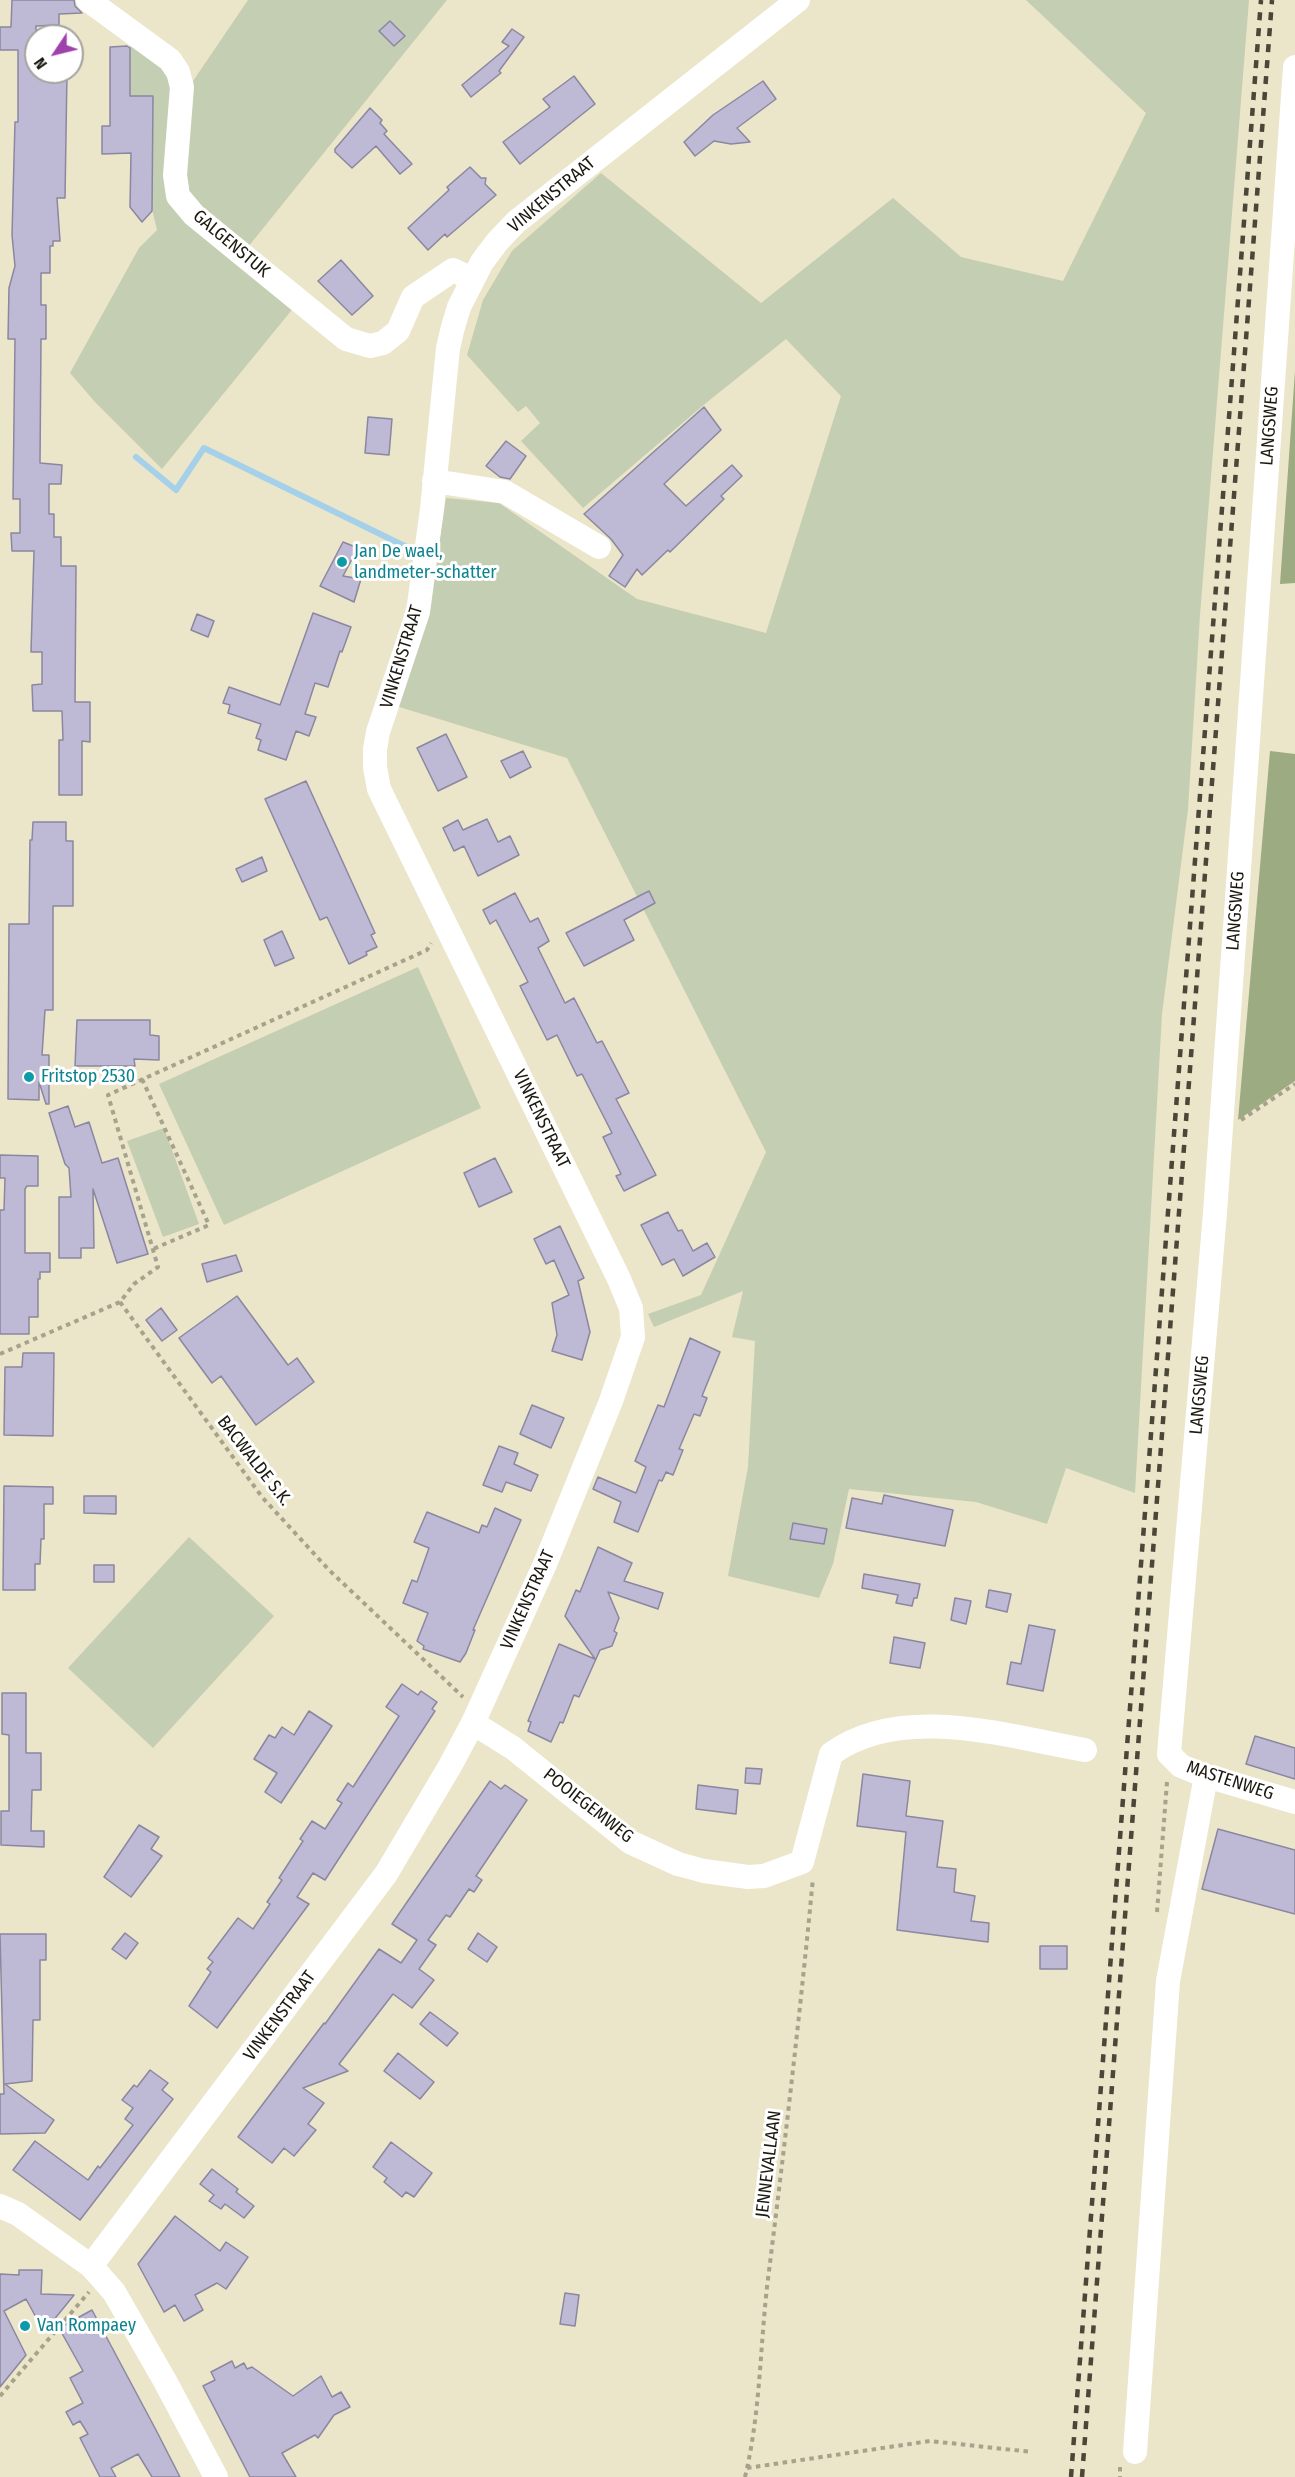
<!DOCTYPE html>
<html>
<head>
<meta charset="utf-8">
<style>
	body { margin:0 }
	#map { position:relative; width:1295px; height:2477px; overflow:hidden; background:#ebe5c9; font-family:"Fira Sans Condensed",sans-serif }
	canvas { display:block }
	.north { position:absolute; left:24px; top:24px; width:60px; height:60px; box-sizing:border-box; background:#fff; border:2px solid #a4a39f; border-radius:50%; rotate:235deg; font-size:16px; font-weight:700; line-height:24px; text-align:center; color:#1b190f }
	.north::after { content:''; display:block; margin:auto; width:21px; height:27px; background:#a042ab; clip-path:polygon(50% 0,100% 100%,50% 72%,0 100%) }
</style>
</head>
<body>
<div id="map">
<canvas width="1295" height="2477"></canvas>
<div class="north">N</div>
</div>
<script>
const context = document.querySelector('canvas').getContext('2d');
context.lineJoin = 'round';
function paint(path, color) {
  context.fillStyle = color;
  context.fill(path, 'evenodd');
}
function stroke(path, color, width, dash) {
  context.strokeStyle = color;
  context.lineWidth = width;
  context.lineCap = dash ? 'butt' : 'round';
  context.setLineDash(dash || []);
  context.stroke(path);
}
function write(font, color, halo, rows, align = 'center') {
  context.font = font + ' "Fira Sans Condensed",sans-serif';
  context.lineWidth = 6;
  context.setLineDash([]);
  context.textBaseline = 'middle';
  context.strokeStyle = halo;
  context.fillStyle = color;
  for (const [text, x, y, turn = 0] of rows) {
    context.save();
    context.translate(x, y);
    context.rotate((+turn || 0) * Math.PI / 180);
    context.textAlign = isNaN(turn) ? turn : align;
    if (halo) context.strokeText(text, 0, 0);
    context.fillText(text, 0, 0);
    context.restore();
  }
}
const green = new Path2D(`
	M248,0H447L248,247L184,191L189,87Z
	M1026,0H1249L1200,615L1188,809L1162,1014L1135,1493L1066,1468L1047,1524L976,1502L849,1489L833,1564L819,1598L728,1576L748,1467L755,1341L732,1337L743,1291L654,1327L648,1314L701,1295L766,1152L567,758L396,706L428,614L446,498L499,503L637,599L766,633L841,396L786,339L706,403L583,508L521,441L540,423L526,406L518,412L467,355L483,300L512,251L601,173L761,303L893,198L961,257L1063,281L1146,113Z
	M130,46H145L172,72L170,190L295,306L162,469L95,402L70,373L139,248L157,230L130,114Z
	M418,967L481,1108L224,1225L159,1084Z
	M164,1128L199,1224L163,1237L127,1141Z
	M189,1537L274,1616L153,1748L68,1668Z`);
const forest = new Path2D(`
	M1295,371V583L1280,584Z
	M1270,751L1295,754V1081L1238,1120Z`);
const stream = new Path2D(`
	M136,457L176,490L204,448L421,554`);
const building = new Path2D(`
	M12,0H74L75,6L82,13L59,14V25L36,26V72H67L65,198H57L60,241H53V246H50V273H41V305H46V339H41L40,463L62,465L61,484H49V514H54V537H61V566H76L75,702H90V742L82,741V795H59V740H63L62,711H33L32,685L42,684V652H31L34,551H12L11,533H20V499H13L15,339H8L9,288L15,266L12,235L15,122H18V50H0V27H11Z
	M390,21L405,36L394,46L379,31Z
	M512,29L524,37L499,71L501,73L471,97L462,85L509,46L502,42Z
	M127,46L130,48V96H153L152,211L142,222L130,207L131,153L102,154V126H110V47Z
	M574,76L595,104L520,164L503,142L550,107L543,99Z
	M763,81L776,99L737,128L750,142L731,144L714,141L695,156L684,142L713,115Z
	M370,108L382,120L380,123L387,131L384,134L412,164L400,174L376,146L352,168L335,152V149Z
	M470,167L481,178H486L485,184L496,195L447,237L445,234L428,250L408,228L449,190L447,187Z
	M341,260L373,296L352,315L318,281Z
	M704,407L721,430L664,484L686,506L732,465L742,476L721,496L724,499L670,552L668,550L642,575L637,569L625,587L609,576L623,555L611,539L584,514Z
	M368,417L392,419L389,455L365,453Z
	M506,441L526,456L510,479L500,477L486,466Z
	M343,542L358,548L343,576L361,579L354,602L320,586Z
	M313,613L351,627L342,652L340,651L328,687L315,683L305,714L316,717L309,736L296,731L286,760L258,750L261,740L256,738L261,724L228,713L230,705L223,703L229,687L280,705Z
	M197,614L214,621L208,637L191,630Z
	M446,734L467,777L438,791L417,748Z
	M523,751L531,767L510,778L501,761Z
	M306,781L375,933L371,935L377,947L366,952L367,955L349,964L327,917L320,920L265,799Z
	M487,819L498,842L510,836L519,855L478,876L464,846L454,851L443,828L458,820L463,830Z
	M33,822H66V841H73V906H53V1010H45L42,1055H49V1104H46L39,1082V1100L8,1099L9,924H29L30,840H32Z
	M262,857L267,871L242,882L236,869Z
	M649,891L655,903L624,920L634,940L584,966L566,933Z
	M515,893L530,922L538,918L549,941L538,948L565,1003L574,998L597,1043L602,1041L629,1093L616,1099L656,1175L624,1191L616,1176L621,1174L603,1137L612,1133L582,1074L577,1076L557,1035L547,1040L520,986L528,982L496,920L490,924L483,910Z
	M282,931L294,958L275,966L264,940Z
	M77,1020H150V1035L159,1036V1060L134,1059L135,1066H75Z
	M68,1106L75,1127L89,1122L102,1163L118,1158L148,1254L117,1263L93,1189L94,1248H81V1258H59V1197H71L69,1168L65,1164L49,1113Z
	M0,1155L38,1156V1186H27L25,1189V1253H50V1272H40V1279H38V1317H29V1334H0V1210H4L5,1178H0Z
	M495,1158L512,1192L479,1207L464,1173Z
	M668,1212L678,1231L682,1230L693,1251L707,1243L715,1257L683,1276L674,1259L662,1265L641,1225Z
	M560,1226L584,1278L578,1281L590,1332L582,1360L552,1351L557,1335L552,1303L569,1295L554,1260L546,1264L534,1239Z
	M236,1255L242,1271L207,1282L202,1264Z
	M237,1296L288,1365L297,1358L314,1382L256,1425L221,1376L212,1383L179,1338Z
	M161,1308L177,1330L162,1341L146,1320Z
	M690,1338L720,1352L702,1396L707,1398L700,1416L694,1414L679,1449L683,1450L673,1475L666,1472L662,1481L659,1480L638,1532L614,1522L621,1502L593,1489L598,1477L636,1493L646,1467L635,1461L658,1405L664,1407Z
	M23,1353H54L53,1436L4,1435L5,1367H22Z
	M532,1405L564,1418L551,1448L520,1434Z
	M499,1446L518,1453L514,1464L538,1475L531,1491L506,1482L502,1492L483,1485Z
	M4,1486L53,1487V1504H44V1539H41L40,1564H35V1590H3Z
	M884,1495L953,1510L945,1546L846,1528L852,1498L882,1504Z
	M84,1496H116V1514L84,1513Z
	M495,1508L521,1520L473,1630H475L466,1653L460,1662L423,1649L424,1646L417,1641L428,1613L403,1603L412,1580L417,1582L429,1548L414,1542L427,1512L479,1533L482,1525L487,1527Z
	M793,1523L827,1529L824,1544L790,1539Z
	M598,1547L632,1563L624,1581L663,1593L658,1609L608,1592L619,1618L614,1631L617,1633L612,1646L600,1650L579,1697L574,1695L563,1723L560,1722L551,1742L528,1731L531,1722L528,1721L559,1644L595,1659L565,1616L576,1590L580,1592Z
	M94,1565H114V1582H94Z
	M864,1574L920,1584L917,1598H914L912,1606L896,1603L898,1595L862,1588Z
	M989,1590L1011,1594L1007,1612L986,1607Z
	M955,1598L971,1601L966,1624L951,1620Z
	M1029,1625L1055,1630L1043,1691L1007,1684L1011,1662L1021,1664Z
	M894,1637L925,1643L920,1668L890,1663Z
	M402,1684L418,1695L421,1691L437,1702L432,1709L435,1711L325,1880L313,1873L297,1897L309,1904L217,2028L189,2006L211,1972L207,1969L213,1962L208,1958L238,1918L253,1929L270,1904L267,1902L282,1880L279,1878L303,1841L300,1839L312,1821L325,1829L342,1803L337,1800L348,1783L353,1787L399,1716L386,1707Z
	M2,1693H26V1753H41V1790H32L31,1831H44V1847L1,1845V1811H9V1735L2,1734Z
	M309,1711L332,1726L281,1803L265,1792L277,1773L254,1759L269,1735L275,1738L282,1727L294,1735Z
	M1255,1736L1295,1748V1779L1246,1764Z
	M746,1768L762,1769L760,1784L745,1783Z
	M863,1774L910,1781L906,1816L943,1821L937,1867L956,1869L954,1892L975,1896L971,1921L989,1923L988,1942L897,1930L906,1832L857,1826Z
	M490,1781L501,1789L505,1785L527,1800L476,1876L482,1880L474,1892L469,1889L450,1917L446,1915L428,1940L436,1945L419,1969L434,1980L412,2008L393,1994L339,2064L348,2071L303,2088L324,2103L308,2124L316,2130L294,2156L284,2148L272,2163L238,2137L324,2023L325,2024L379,1949L401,1963L417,1940L392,1924Z
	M698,1785L738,1790L736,1814L696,1809Z
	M139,1825L159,1837L151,1849L162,1856L131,1897L104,1877Z
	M1218,1829L1295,1850V1914L1202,1889Z
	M125,1933L138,1943L126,1959L112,1949Z
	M478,1933L497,1947L487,1962L468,1949Z
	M0,1934H46V1960H40V2020H33L32,2081L5,2084L54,2120L45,2133L0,2134V2094H4Z
	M1040,1946H1067V1969H1040Z
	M430,2012L458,2033L447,2046L420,2024Z
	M398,2053L434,2082L420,2099L384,2071Z
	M150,2070L168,2083L162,2090L173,2099L80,2220L13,2170L35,2141L88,2180L98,2166L100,2168L133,2125L125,2119L133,2108L122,2100L134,2085L137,2087Z
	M391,2142L432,2173L414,2197L406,2192L402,2197L384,2182L387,2178L373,2167Z
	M212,2169L238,2189L236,2192L254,2206L244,2218L225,2204L221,2209L209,2201L214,2195L200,2184Z
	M175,2216L220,2251L226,2242L248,2257L226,2289L217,2283L195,2295L203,2310L184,2321L175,2305L164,2312L138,2264Z
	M19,2270H42L41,2294L74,2295L44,2332L26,2299L4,2311L26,2355L0,2387V2274L19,2275Z
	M565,2293L579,2295L575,2326L560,2324Z
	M92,2310L156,2430L180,2477H152L138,2454L111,2468L116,2477H100L80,2438L88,2434L80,2421L73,2425L66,2412L83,2403L70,2378L83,2371L59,2328Z
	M232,2361L235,2368L244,2363L247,2369L252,2367L293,2396L321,2376L332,2397L341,2392L350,2407L334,2415L318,2438L315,2435L282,2453L296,2477H250L203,2386L215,2380L211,2372Z`);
const path = new Path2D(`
	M142,1079L209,1225L153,1249
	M1241,1120L1295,1084
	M120,1302L262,1497L329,1570L463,1697
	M0,1354L120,1302L134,1284L158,1267L108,1095L427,950L431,943
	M1157,1912L1167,1782
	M0,2396L89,2292
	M1120,2467V2477
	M747,2468L930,2441L1032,2452
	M745,2477C760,2415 760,2350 767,2287C784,2151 800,2015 813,1878`);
const minor = new Path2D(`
	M88,0L170,60L178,72L182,87L175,175L178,196L194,215L346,339L370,346L383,343L398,331L413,297L453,270L472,279
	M1295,67L1215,1213L1169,1754L1181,1766L1203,1775L1295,1802
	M434,481L505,492L599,547
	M473,1723L513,1748L630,1842L678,1864L704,1871L748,1877L764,1876L802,1862L831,1754C901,1703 1006,1736 1085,1750
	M0,2206L18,2214L91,2266L114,2292L165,2381L216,2477
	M91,2266L386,1874L450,1766L473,1723L545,1564L611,1401L633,1337L631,1308L619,1279L379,789L375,767V749L378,732L418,612L432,509L448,348L453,327L459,307L482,262L497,242L516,222L798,0
	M1135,2452L1168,1981L1206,1776`);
const rail = new Path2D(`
	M1071,2477L1261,0
	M1082,2477L1272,0`);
const markers = [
	[342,562,6,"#0f9aa8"],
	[29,1077,6,"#0f9aa8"],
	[25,2326,6,"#0f9aa8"]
];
const streetNames = [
	["VINKENSTRAAT",552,195,-40],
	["GALGENSTUK",231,244,40],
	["LANGSWEG",1270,426,-86],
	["VINKENSTRAAT",402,657,-73],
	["LANGSWEG",1236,911,-86],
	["VINKENSTRAAT",541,1119,64],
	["LANGSWEG",1200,1395,-85],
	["BACWALDE S.K.",254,1461,52],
	["VINKENSTRAAT",528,1600,-66],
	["MASTENWEG",1230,1781,18],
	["POOIEGEMWEG",588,1806,38],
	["VINKENSTRAAT",280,2016,-53],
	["JENNEVALLAAN",769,2164,-83]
];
const cultureNames = [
	["Jan De wael,",354,552],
	["landmeter-schatter",354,573],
	["Fritstop 2530",41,1077],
	["Van Rompaey",37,2326]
];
paint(green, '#c4ceb2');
paint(forest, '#9dab82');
stroke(stream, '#a5d0ea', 6);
paint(building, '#bebad5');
stroke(building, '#8b87a0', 1.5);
stroke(path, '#a7a28c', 4, [4.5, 4.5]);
stroke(minor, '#fff', 24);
stroke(rail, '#4a4739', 4.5, [8, 8]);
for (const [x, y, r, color] of markers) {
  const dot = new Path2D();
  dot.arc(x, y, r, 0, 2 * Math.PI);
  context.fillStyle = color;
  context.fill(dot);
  stroke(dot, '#fff', 2);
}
write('18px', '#1b190f', '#fff', streetNames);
write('18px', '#0d838f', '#fff', cultureNames, 'left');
</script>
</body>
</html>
